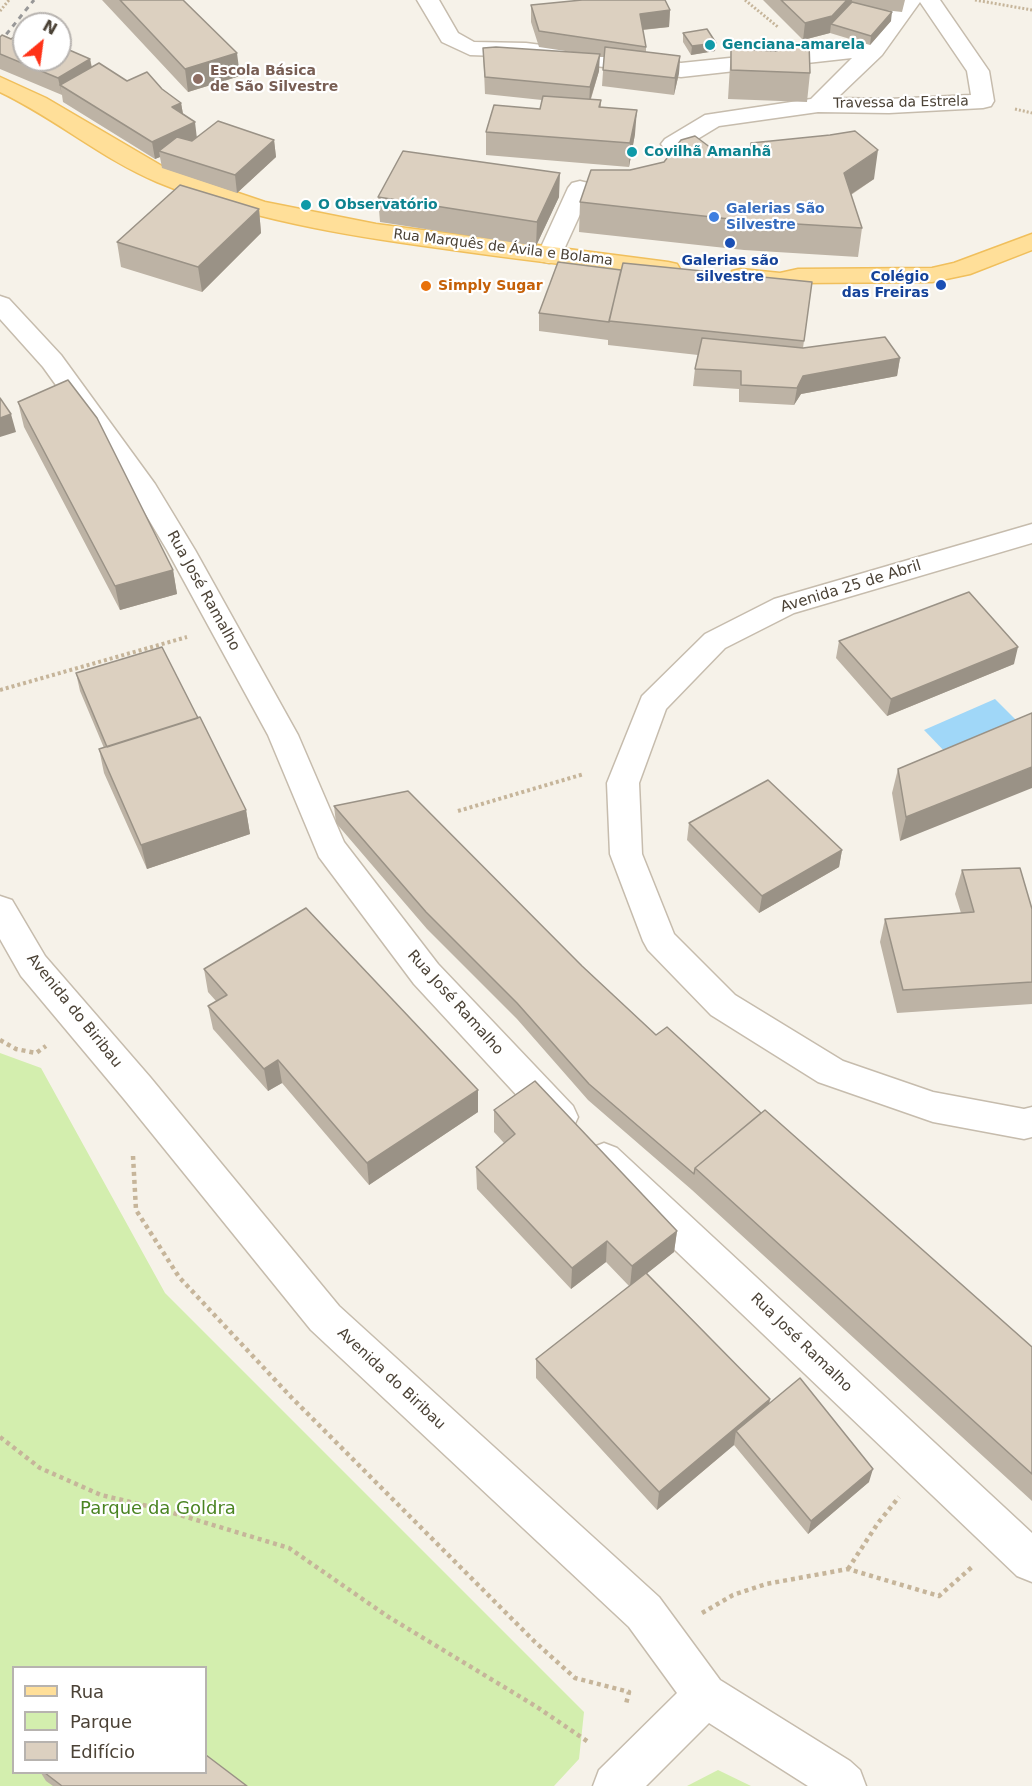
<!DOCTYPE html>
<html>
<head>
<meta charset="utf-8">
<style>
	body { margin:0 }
	#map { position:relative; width:1032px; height:1786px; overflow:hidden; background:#f6f2e9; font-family:"DejaVu Sans",sans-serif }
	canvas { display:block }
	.legend { position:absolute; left:12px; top:1666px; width:195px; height:108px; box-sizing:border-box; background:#fff; border:2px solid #b7b3af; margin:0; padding:8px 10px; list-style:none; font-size:18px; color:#4b4236 }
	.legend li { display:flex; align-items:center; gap:12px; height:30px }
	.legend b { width:30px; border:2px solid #b7b3af }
	.north { position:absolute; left:12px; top:12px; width:60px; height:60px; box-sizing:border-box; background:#fff; border:2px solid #b7b3af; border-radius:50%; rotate:29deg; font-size:16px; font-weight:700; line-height:24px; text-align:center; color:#4b4236 }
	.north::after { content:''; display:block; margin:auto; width:21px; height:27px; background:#ff3217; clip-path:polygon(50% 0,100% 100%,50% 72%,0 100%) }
</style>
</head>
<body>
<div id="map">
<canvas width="1032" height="1786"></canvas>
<ul class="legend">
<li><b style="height:8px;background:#ffdf99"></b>Rua</li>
<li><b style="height:16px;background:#d3eeae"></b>Parque</li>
<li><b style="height:16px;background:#dcd0c0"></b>Edifício</li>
</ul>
<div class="north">N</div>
</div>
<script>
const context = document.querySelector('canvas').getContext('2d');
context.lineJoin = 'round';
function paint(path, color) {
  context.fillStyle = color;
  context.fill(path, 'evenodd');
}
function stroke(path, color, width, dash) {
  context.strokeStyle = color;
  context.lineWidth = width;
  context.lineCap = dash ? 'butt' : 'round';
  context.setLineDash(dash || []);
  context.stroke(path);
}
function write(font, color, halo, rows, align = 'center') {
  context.font = font + ' "DejaVu Sans",sans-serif';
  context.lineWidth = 4.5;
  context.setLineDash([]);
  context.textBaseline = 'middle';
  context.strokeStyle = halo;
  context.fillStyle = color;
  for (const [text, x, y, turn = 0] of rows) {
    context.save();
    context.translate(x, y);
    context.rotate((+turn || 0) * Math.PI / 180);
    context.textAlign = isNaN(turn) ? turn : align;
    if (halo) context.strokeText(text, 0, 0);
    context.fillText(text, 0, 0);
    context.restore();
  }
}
const green = new Path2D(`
	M0,1053L41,1068L165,1293L584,1712L579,1759L554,1786H0ZM14,1668H206V1772H14Z
	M718,1770L751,1786H687Z`);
const water = new Path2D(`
	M995,699L1019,723L948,755L924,730Z`);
const pathFar2 = new Path2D(`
	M745,0L778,27
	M975,0L1032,10
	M0,11L9,0
	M1015,109L1032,113`);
const pathFar1 = new Path2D(`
	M0,690L187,637
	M458,811L584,774`);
const path = new Path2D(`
	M0,1040L16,1049L36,1053L46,1046
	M133,1156L136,1210L179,1277L291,1397L535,1642L575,1678L629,1692L626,1704
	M0,1437L40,1468L101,1495L160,1509L289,1548L387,1616L537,1707L590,1743
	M848,1569L878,1523L899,1497
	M702,1613L733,1595L766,1584L848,1569L939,1596L972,1567`);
const minor = new Path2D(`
	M417,0H439L458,33L474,42L526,43L681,63L866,44L900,0H940L989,71L994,101L991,106L983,108L889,113L818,112L719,126L681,149L673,151L665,149L661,144L665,139L705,115L811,99L852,58L681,77L526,57L470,55L442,42ZM920,2L967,71L971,95L889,99L837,98L882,55Z
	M580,181L588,183L592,188L561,256L558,261L549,263L540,261L537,256L568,188L572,183Z
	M0,296L9,299L61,355L155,484L195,550L298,735L344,842L438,964L573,1106L578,1117L573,1128L560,1132L547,1128L414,984L319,857L268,735L167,550L130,488L43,367L0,319Z
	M1032,524V543L794,613L725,648L666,709L639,783L642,854L674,934L735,995L843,1061L933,1092L1024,1109L1032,1107V1137L1024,1139L933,1122L818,1082L711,1015L648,950L643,941L610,854L607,783L642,696L705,634L774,599Z
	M0,896L12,900L45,956L150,1077L339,1306L659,1597L720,1680L850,1761L860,1770L866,1786H808L709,1723L646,1786H593L599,1770L677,1693L629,1627L311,1330L124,1099L21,976L0,939Z
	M604,1143L617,1148L1032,1533V1582L1017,1576L591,1170L586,1159L591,1148Z`);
const major = new Path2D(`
	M0,77L46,98L167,169L265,202L376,224L668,262L677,264L680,269L677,274L668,276C591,268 515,259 439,248C343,235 247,219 157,182C102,159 55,118 0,92Z
	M1032,234V250L970,274L932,282L799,283C777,290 755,287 732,281L729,276L732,271L741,269L780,273L798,269L932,268L954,263Z`);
const rail = new Path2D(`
	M0,42L34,0`);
const wall = new Path2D(`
	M102,0H183L240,76L188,92Z
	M763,0H905L902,12L884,10L891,21L870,45L830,33L803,40Z
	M531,5L670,10L669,27L643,30L646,47V52L680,56L679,73L674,95L602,86L604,57H599V71L591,99L601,100V108L635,134L629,167L486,155V132L540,109L542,100L485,94L483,48L572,52L539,47L531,22Z
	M683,33L715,51L691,55L683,42Z
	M0,37L90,59L92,67L127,81L162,89L181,103L183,114L197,137L274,140L276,157L237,193L162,168L160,157L155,159L63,102L62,95L0,69Z
	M777,42L810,73L807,102L728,99L731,49L776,51Z
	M719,154L874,179L851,195L862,228L858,257L744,250L579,232L580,202Z
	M378,197H559L536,246L380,222Z
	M259,209L261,233L202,292L121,267L117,242Z
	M621,270L812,282L803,348L900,358L897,376L801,394L794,405L739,402V389L693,386L695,369L698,355L608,345V340L539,331V313Z
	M18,402L173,570L177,594L120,610L24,427Z
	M839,641L1014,664L887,716L836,658Z
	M76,673L198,718L246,810L250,834L147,869L104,773L99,749L104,748L80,691Z
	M1032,713L900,841L892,793L898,769Z
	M334,806L582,966L656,1035L761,1113L1032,1347V1501L692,1190L588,1100L517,1019L427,929L336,823Z
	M689,823L842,850L839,867L759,913L687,840Z
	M962,870L1032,909V1004L897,1013L880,942L885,919L961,913L955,894Z
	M204,969L478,1090V1112L369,1185L282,1083L268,1091L213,1029L208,1006L216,1001L208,992Z
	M494,1110L677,1231L674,1252L647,1273L770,1399L769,1404L869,1482L808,1534L734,1445L657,1510L536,1378V1359L629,1286L606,1262L571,1289L477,1189L476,1167L504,1143L494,1132Z
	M41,1773H206L247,1786H53L46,1781Z`);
const shadedWall = new Path2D(`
	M847,0H852L851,11L831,24L830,33L803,40L805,23Z
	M670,10L669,27L639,30L640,14Z
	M892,12L891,21L870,45L871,36Z
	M716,43L715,51L691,55L692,46Z
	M237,53L240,76L188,92L185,69Z
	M600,54L599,71L589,104L590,87Z
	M680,56L679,73L674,95L675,78Z
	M90,59L93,76L60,85L62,95L58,78Z
	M181,103L184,120L172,107Z
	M637,110L635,134L629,167L630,143Z
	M195,122L197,139L159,151L160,157L155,159L152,142Z
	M274,140L276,157L237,193L235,175Z
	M878,150L874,179L839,202L844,173Z
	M560,173L559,197L536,246L537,222Z
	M259,209L261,233L202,292L198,267Z
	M900,358L897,376L801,394L794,405L797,388L803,376Z
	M11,414L16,432L0,437V418Z
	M173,570L177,594L120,610L115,586Z
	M1018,647L1014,664L887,716L891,699Z
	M1032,767V788L900,841L906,817Z
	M246,810L250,834L147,869L141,845Z
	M842,850L839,867L759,913L762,896Z
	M278,1060L282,1083L268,1091L264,1069Z
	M478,1090V1112L369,1185L367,1163Z
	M677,1231L674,1252L630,1287L632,1266Z
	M607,1241L606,1262L571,1289L572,1268Z
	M770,1399L766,1418L736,1431L734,1445L657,1510L659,1492Z
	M873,1469L869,1482L808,1534L811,1521Z`);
const building = new Path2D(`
	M120,0H183L237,53L185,69Z
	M582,0H665L670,10L640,14L646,47L539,31L531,5Z
	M781,0H847L832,16L805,23Z
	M852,2L892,12L871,36L831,24Z
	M707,29L716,43L692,46L683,33Z
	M24,31V60H60V46L90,59L58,78L0,54V37L2,35L11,39Z
	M777,42L809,43L810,73L731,70V49L777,51Z
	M496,47L600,54L590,87L485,77L483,48Z
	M605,47L680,56L675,78L603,70Z
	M99,63L127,81L147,72L162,89L181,103L172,107L195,122L152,142L60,85Z
	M543,96L601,100L599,107L637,110L630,143L486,132L494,105L540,109Z
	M218,121L274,140L235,175L159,151L177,137L192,141Z
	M855,131L878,150L844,173L862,228L747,221L580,202L591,170H630L664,162L681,140L695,136L719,154L750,157L751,143L830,135Z
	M403,151L560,173L537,222L378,197Z
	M180,185L259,209L198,267L117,242Z
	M558,262L621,270L609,322L539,313Z
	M623,263L812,282L804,341L609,321Z
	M885,337L900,358L803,376L797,388L741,385V371L695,369L702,338L803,348Z
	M68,380L97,418L173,570L115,586L18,402Z
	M0,398L11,414L0,418Z
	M969,592L1018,647L891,699L839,641Z
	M162,647L198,718L107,747L76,673Z
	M1032,713V767L906,817L898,769Z
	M200,717L246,810L141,845L99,749Z
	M768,780L842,850L762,896L689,823Z
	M408,791L582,966L656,1035L667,1027L761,1113L695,1168L694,1174L589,1084L517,1003L426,912L334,806Z
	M1020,868L1032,909V982L903,990L885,919L974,912L962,870Z
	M306,908L478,1090L367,1163L278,1060L264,1069L208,1006L227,995L204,969Z
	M535,1081L677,1231L632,1266L607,1241L572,1268L476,1167L515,1134L494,1110Z
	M765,1110L1032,1347V1474L695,1168Z
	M646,1273L770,1399L659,1492L536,1359Z
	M800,1378L873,1469L811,1521L736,1431Z
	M206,1755L247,1786H62L45,1773H206Z`);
const markers = [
	[710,45,6,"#0f9aa8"],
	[198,79,6,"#8d6e63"],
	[632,152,6,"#0f9aa8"],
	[306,205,6,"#0f9aa8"],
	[714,217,6,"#3f7fe0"],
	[730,243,6,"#1a4fb4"],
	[941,285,6,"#1a4fb4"],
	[426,286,6,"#e8710a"]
];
const farCulturenames = [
	["Genciana-amarela",722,45],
	["Covilhã Amanhã",644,152],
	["O Observatório",318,205]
];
const farEducationnames = [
	["Escola Básica",210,71],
	["de São Silvestre",210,87]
];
const farStreetnames = [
	["Travessa da Estrela",901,103,-1],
	["Rua Marquês de Ávila e Bolama",503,248,7]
];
const farShopnames = [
	["Galerias São",726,209],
	["Silvestre",726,225]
];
const farTransitnames = [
	["Galerias são",730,261],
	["silvestre",730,277],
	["Colégio",929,277,"right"],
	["das Freiras",929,293,"right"]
];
const farFoodnames = [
	["Simply Sugar",438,286]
];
const streetNames = [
	["Avenida 25 de Abril",851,587,-17],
	["Rua José Ramalho",203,591,61],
	["Rua José Ramalho",455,1003,48],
	["Avenida do Biribau",74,1011,51],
	["Rua José Ramalho",801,1343,44],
	["Avenida do Biribau",391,1379,43]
];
const nearParknames = [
	["Parque da Goldra",158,1509]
];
paint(green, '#d3eeae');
paint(water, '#a0d7f8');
stroke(minor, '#c6bcad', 3);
stroke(major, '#f0bf5c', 3);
stroke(pathFar2, '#c6b59a', 3, [2, 2]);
stroke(pathFar1, '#c6b59a', 4, [3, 3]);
stroke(path, '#c6b59a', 4.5, [4, 4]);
paint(minor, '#fff');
paint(major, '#ffdf99');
stroke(rail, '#989898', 3, [5, 5]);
paint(wall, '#bdb3a5');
paint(shadedWall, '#9a9286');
paint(building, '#dcd0c0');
stroke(building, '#9a9286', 1.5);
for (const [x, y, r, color] of markers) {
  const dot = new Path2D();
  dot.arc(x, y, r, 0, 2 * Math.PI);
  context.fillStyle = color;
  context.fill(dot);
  stroke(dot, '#fff', 2);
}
write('bold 14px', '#0d838f', '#fff', farCulturenames, 'left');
write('bold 14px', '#785e54', '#fff', farEducationnames, 'left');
write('14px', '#4b4236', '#fff', farStreetnames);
write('bold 14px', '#366cbe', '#fff', farShopnames, 'left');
write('bold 14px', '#164399', '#fff', farTransitnames);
write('bold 14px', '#c56008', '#fff', farFoodnames, 'left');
write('15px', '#4b4236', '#fff', streetNames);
write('18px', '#4a8422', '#fff', nearParknames);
</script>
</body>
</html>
